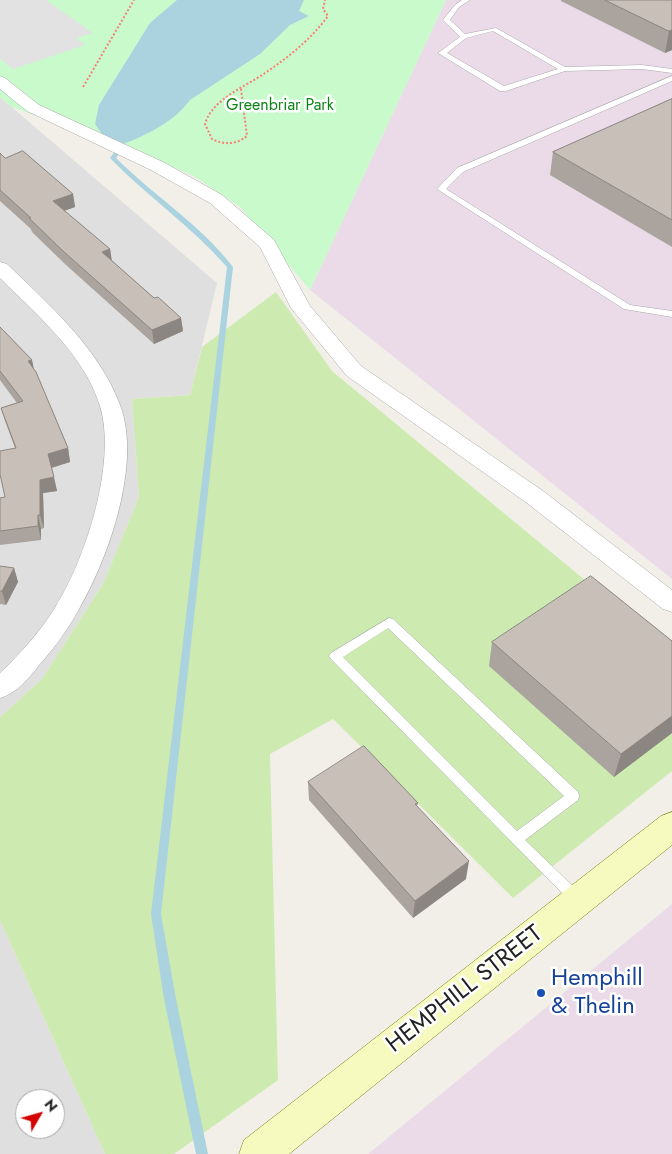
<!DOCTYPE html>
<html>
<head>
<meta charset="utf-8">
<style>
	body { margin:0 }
	#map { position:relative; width:672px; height:1154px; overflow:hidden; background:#f2efe9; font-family:Jost,sans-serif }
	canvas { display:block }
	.north { position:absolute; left:15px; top:1089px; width:50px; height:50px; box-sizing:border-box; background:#fff; border:1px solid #a7a7a7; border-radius:50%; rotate:52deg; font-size:14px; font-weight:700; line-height:20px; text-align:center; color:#222 }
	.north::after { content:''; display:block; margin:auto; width:18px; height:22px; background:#d40000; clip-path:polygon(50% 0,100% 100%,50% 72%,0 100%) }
</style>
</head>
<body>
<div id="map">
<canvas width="672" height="1154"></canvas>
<div class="north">N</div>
</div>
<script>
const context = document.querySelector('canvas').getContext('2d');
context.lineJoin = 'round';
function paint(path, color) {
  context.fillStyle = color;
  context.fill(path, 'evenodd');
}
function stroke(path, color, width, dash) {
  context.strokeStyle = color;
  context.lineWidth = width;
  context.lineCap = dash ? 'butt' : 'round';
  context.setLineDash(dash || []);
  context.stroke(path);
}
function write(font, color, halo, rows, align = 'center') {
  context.font = font + ' Jost,sans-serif';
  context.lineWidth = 5;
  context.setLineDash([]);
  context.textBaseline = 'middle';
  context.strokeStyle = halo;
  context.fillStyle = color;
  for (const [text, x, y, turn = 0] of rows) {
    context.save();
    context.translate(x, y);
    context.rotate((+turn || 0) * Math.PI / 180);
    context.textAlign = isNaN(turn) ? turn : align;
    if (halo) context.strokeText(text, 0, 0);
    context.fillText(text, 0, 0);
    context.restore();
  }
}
const residential = new Path2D(`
	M0,97L217,283L190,395L132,399L139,497L103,584L42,679L0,717Z
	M0,920L105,1154H0ZM25,1099H55V1129H25Z`);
const industrial = new Path2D(`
	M446,0H672V579L310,290Z
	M672,904V1154H368Z`);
const grass = new Path2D(`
	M276,292L332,371L672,652V771L513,898L333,719L270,754L278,1080L174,1154H105L0,920V717L42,679L103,584L139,497L132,399L190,395L202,347Z`);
const park = new Path2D(`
	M0,0H446L310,290L240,207L192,175L146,156L12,107L0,97Z`);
const parking = new Path2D(`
	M0,0H46L93,33L76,38L85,45L13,69L0,59Z`);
const water = new Path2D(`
	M177,0H304L299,11L309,16L290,25L260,54L190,100C175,121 147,135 123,144L102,134L95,124L99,105L150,23Z`);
const stream = new Path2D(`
	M121,143L126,144L116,158C154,196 201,225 233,267L161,914L176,999L208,1154H196L164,999L151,914L227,267C192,227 148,197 111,159L110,158Z`);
const path = new Path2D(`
	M83,87L134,0
	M241,89L247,136C236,145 224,145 212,139L205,124C212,99 245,87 265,73C289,57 311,39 328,16L323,9L325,0`);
const lane = new Path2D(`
	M462,0H470L459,7L450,20L465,34L496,28L565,67L642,65L672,69V73L642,69L565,71L506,91H500L438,53L460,37L443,20L455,5ZM493,31L558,69L504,86L447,53L466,38Z
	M672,76V81L463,172L446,189L630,305L672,311V317L624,309L437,189L457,168Z
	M389,618L393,619L578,792L579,796L578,800L525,840L582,895L584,899L582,903L577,905L572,903L331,659L329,656L331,653ZM388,628L564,796L517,831L343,657Z`);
const street = new Path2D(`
	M0,76L5,78L39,105L163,162L222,195L274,240L310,306L361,366L543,491L672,590V612L663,609L527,503L347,376L291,308L260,247L210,203L151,170L27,111L0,89Z
	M0,262L7,264C49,305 99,348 120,405C142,463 109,557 79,609C68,629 55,647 40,664C29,678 17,693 0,698V673C21,653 41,631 56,606C86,558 117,462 100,406C84,354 37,315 0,278Z`);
const secondary = new Path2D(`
	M672,812V845L289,1154H239L244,1140L661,816Z`);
const wall = new Path2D(`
	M561,0H672V50L665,53L561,1Z
	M672,99V247L550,175L553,152Z
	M0,153L5,158L73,194L75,207L64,211L110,249L112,261L154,298L181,318L183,331L154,344L65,264L32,232L31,229L0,201Z
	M0,327L32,360L33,369L68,448L70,462L51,468L57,491L43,493L44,528L41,529V540L0,545V498L5,497L15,448L5,421L1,408L17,403L0,380Z
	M0,566L14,568L18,582L6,605L0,604Z
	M672,641V733L614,777L489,666L492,642Z
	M308,782L418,803L417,806L466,879L413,918L309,800Z`);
const shadedWall = new Path2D(`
	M672,30V50L665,53L669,31Z
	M73,194L75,207L55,214L53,201Z
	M110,249L112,263L102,252Z
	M181,318L183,331L154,344L152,330Z
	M32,360L35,374L28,361Z
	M68,448L70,462L51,468L48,454Z
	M54,477L57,491L43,493L44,528L40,515V480Z
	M38,515L41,529V540L38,526Z
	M14,568L18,582L6,605L2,591Z
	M672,716V733L614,777L621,754Z
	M469,861L466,879L413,918L415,901Z`);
const building = new Path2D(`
	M605,0H672V30L669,31Z
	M672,99V220L553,152Z
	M23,151L73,194L53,201L110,249L102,252L154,298L158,297L181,318L152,330L63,251L29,218H31L0,190V153L5,158Z
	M0,327L32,360L28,361L36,372L68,448L48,454L54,477L40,480V515H38V526L0,531V498L5,497L0,474V451L16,448L1,408L23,401L0,371Z
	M0,566L14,568L2,591H0Z
	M591,576L672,641V716L621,754L492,642Z
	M364,746L418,803L415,804L469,861L415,901L308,782Z`);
const markers = [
	[541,993,5,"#1a4fb4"]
];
const farParknames = [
	["Greenbriar Park",280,106]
];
const nearTransitnames = [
	["Hemphill",551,979],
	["& Thelin",551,1007]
];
const nearStreetnames = [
	["HEMPHILL STREET",465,990,-38]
];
paint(residential, '#e0dfdf');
paint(industrial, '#ebdbe8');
paint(grass, '#cdebb0');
paint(park, '#c8facc');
paint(parking, '#e2e2e2');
paint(water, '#aad3df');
paint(stream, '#aad3df');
stroke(lane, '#a9a9a9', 1);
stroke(street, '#a9a9a9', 1);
stroke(secondary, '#707d05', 1);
stroke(path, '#fa8072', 2, [2, 2]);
paint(lane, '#fff');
paint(street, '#fff');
paint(secondary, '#f7fabf');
paint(wall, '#aba49e');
paint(shadedWall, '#8b8681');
paint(building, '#c7bfb8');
stroke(building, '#8b8681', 1);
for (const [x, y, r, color] of markers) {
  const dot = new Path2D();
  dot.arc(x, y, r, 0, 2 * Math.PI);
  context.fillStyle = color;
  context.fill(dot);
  stroke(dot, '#fff', 2);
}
write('16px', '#0c8416', '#fff', farParknames);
write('24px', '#164399', '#fff', nearTransitnames, 'left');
write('24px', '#222', '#fff', nearStreetnames);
</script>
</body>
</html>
